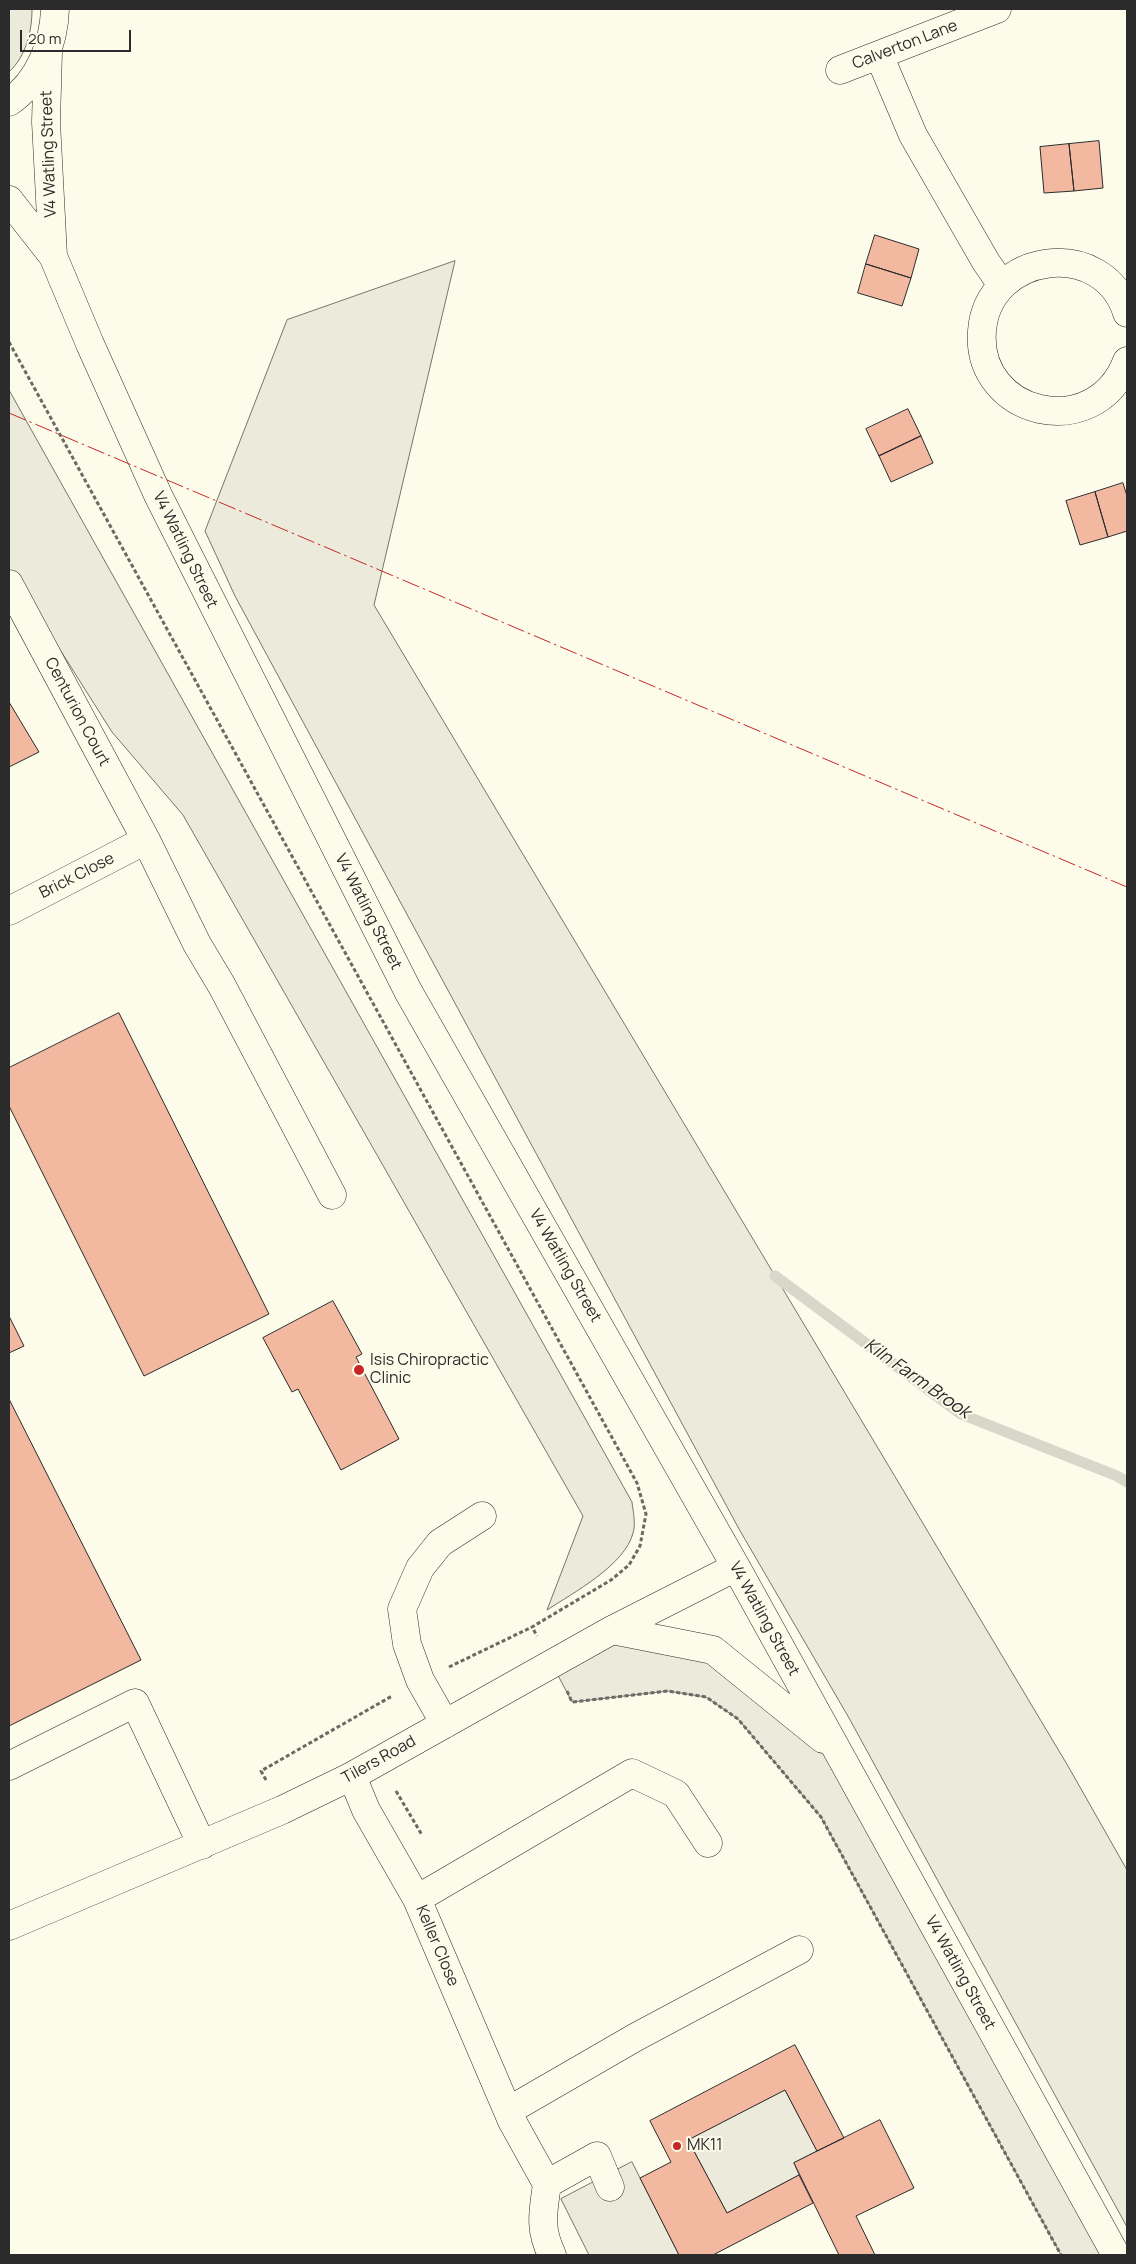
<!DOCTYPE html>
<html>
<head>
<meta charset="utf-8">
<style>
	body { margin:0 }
	#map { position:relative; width:1136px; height:2264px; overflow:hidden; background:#fdfbea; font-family:Manrope,sans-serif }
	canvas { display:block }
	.frame { position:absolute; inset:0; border:10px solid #2b2b2b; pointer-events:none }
	.scale { position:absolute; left:20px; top:30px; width:111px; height:22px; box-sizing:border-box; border:2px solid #2b2b2b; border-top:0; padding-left:6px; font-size:15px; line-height:18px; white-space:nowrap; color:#2b2b2b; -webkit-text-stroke:4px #fdfbea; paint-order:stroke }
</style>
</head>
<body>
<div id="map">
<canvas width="1136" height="2264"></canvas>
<div class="frame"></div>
<div class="scale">20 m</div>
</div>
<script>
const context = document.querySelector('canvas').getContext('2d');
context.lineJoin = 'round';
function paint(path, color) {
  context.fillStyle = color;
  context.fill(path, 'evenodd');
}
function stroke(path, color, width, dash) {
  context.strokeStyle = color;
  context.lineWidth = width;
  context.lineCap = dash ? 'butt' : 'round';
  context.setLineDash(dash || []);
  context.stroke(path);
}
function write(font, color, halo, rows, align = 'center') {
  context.font = font + ' Manrope,sans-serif';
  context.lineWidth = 4;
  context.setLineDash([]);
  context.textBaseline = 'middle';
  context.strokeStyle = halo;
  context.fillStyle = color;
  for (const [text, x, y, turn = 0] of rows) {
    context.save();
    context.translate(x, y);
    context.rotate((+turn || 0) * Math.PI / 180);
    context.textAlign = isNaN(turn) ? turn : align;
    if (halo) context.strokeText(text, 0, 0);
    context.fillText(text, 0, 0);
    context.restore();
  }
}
const green = new Path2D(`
	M9,9H32C32,32 26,56 9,72Z
	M455,261L374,605L1068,1766L1127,1870V2227L849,1718L739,1529L235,596L205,531L287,320Z
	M9,390L632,1502C633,1511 636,1524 633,1533C625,1565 573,1593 547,1610L583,1516L183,815L112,732L9,569Z
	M612,1630L713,1650L834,1748L1110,2255H1061L821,1817L738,1719L706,1697L668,1691L572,1702L552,1664Z
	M785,2090L817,2151L794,2163L799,2175L727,2213L688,2140Z`);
const parking = new Path2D(`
	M632,2162L679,2255H589L561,2199Z`);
const stream = new Path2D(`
	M775,1276L961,1414L1117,1476L1127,1482`);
const building = new Path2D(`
	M1099,141L1103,188L1074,191L1069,144Z
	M1069,144L1074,191L1044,193L1040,147Z
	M875,235L919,249L911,278L866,264Z
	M866,264L911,278L902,306L858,293Z
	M908,409L921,436L879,456L866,429Z
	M921,436L933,463L891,482L879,456Z
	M1123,483L1127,496V531L1108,537L1095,492Z
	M1095,492L1108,537L1080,545L1066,501Z
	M9,702L39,752L9,767Z
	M119,1013L269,1314L144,1376L9,1106V1068Z
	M333,1301L362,1354L356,1357L399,1439L341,1470L298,1389L292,1392L263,1338Z
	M9,1316L24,1346L9,1353Z
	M9,1399L141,1660L9,1726Z
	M795,2045L844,2138L817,2151L785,2090L688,2140L727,2213L799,2175L813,2203L713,2255H679L640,2178L671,2162L650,2121Z
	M880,2120L914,2188L856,2216L875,2255H839L794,2163Z`);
const path = new Path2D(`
	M9,342L637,1483L646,1514L640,1546L629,1565L611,1580L532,1627L537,1636
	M449,1667L532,1627
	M567,1691L572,1702L668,1691L706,1697L738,1719L821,1817L1061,2255
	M266,1780L261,1771L392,1696
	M396,1791L422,1835`);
const minor = new Path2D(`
	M48,52L46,122L53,256
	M879,55L913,135L986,262L1002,285
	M840,70L997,9
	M9,102C39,82 54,43 55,9
	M9,200L53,256L90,344L158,495L408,991L736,1567L1116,2255
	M1127,313C1104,237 988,251 982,331C975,415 1095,445 1127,361
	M9,584L146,840L197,944L222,986L332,1195
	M9,911L146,840
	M612,1630L713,1650L823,1739
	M445,1724L420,1680L407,1644L402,1609L420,1568L440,1543L482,1516
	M9,1766L135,1703L202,1845
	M352,1776L366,1810L417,1899L512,2121L547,2184L597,2156L610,2187
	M417,1899L632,1773L676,1794L708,1843
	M9,1926L282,1810L352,1776L612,1630L736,1567
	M508,2111L636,2037L799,1950
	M547,2184C543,2213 539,2228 552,2255`);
const power = new Path2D(`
	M9,413L1127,887`);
const markers = [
	[359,1370,6,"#c62828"],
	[677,2146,5,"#c62828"]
];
const streetNames = [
	["Calverton Lane",905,45,-21],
	["V4 Watling Street",49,154,-92],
	["V4 Watling Street",185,550,64],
	["Centurion Court",77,712,62],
	["Brick Close",77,876,-27],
	["V4 Watling Street",368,912,63],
	["V4 Watling Street",565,1266,60],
	["V4 Watling Street",764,1619,61],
	["Tilers Road",379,1760,-29],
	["Keller Close",437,1946,67],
	["V4 Watling Street",960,1973,61]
];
const poiNames = [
	["Isis Chiropractic",370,1361],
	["Clinic",370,1379],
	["MK11",687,2146]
];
const waterNames = [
	["Kiln Farm Brook",917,1379,35]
];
paint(green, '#ecebdb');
stroke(green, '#74746e', 1);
paint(parking, '#eceadb');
stroke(parking, '#74746e', 1);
stroke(stream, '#d8d7c9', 11);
paint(building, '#f2b8a0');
stroke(building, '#2b2b2b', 1);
stroke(minor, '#2b2b2b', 29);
stroke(path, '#6a6964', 3, [4, 2.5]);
stroke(minor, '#fdfbea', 28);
stroke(power, '#c62828', 1, [18, 4, 2.5, 4]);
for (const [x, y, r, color] of markers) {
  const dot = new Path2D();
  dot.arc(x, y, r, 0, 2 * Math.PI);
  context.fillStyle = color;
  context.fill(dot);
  stroke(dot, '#fdfbea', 2);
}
write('16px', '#2b2b2b', '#fdfbea', streetNames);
write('16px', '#2b2b2b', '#fdfbea', poiNames, 'left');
write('italic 18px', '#2b2b2b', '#fdfbea', waterNames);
</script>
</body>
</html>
